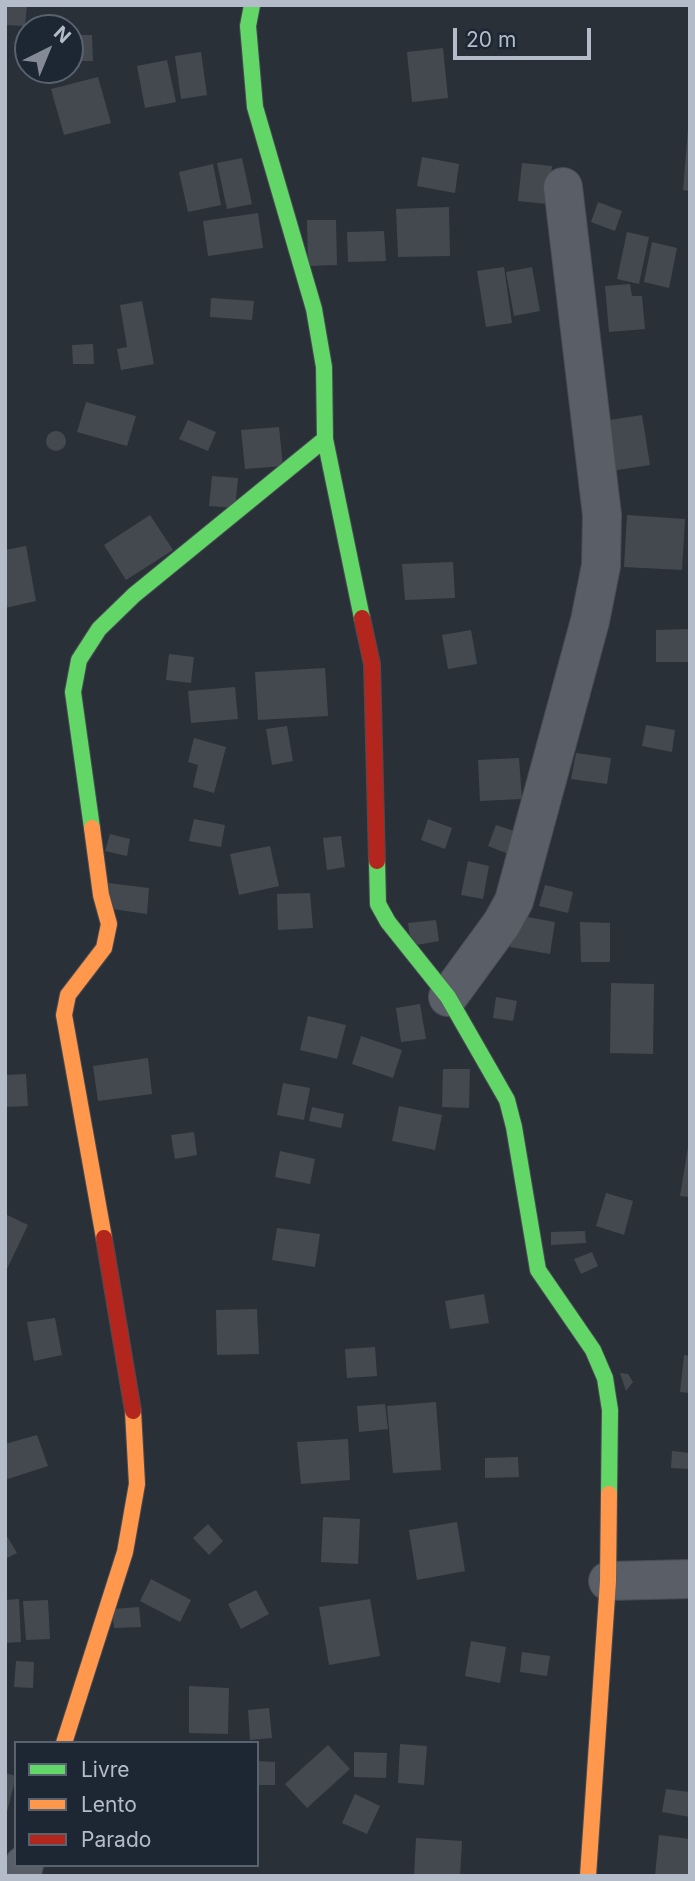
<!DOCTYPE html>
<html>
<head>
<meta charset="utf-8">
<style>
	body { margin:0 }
	#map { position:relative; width:695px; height:1881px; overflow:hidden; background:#2a3038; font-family:Inter,sans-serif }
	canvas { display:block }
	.frame { position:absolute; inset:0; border:7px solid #b4bcc9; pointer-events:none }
	.legend { position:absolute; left:14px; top:1741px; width:245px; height:126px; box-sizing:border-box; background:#1d2633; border:2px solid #59626f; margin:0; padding:9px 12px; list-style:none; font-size:21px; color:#b4bcc9 }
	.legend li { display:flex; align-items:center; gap:14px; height:35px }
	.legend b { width:35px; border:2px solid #59626f }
	.north { position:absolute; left:14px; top:14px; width:70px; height:70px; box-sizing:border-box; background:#1d2633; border:2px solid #59626f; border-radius:50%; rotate:43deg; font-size:19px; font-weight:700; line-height:28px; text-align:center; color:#b4bcc9 }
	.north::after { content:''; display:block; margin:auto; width:24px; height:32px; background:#848b96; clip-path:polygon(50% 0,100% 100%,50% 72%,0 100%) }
	.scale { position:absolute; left:453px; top:28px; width:138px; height:32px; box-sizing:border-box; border:4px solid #b4bcc9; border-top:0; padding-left:9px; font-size:21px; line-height:24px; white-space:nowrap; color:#b4bcc9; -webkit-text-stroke:5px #1d2633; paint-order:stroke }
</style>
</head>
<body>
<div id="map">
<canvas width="695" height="1881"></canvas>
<div class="frame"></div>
<ul class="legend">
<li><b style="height:9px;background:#63d668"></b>Livre</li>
<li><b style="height:9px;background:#ff974d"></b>Lento</li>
<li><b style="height:9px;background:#b3261e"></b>Parado</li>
</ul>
<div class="north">N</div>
<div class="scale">20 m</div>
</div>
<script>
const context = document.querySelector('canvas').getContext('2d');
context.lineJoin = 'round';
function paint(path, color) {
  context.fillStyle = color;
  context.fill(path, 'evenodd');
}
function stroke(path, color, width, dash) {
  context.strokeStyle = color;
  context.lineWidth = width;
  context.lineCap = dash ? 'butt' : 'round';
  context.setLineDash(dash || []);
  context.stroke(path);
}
const building = new Path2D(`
	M5,5H27L25,26L5,25Z
	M70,35H92L93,61H70Z
	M443,48L448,98L412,102L407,52Z
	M201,52L207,95L181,99L175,56Z
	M167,60L176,102L145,108L137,66Z
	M98,77L111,123L64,135L51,89Z
	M688,129H690V191L683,190Z
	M422,157L459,164L455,193L417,186Z
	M242,158L252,204L227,209L217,163Z
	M522,163L552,166L548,204L518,201Z
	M213,164L221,205L188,212L179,172Z
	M598,202L622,211L615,231L591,222Z
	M449,207L450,256L398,257L396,209Z
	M258,213L263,248L208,256L203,221Z
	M307,220H336L337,265L308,266Z
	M384,231L386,261L348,262L347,232Z
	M627,232L649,237L639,284L617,279Z
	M652,242L677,248L669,288L644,282Z
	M504,267L512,323L486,327L477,271Z
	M532,267L540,311L514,316L506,272Z
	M630,284L632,296H642L645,329L609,332L605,286Z
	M211,298L254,301L252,320L210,317Z
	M142,301L154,364L121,370L117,349L127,347L120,305Z
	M93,344L94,364H73L72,345Z
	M86,402L136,416L127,446L77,432Z
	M642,415L650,465L611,471L603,421Z
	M188,420L216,432L208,451L179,439Z
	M279,427L283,466L245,469L241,430Z
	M46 441a10 10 0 1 1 20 0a10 10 0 1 1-20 0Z
	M212,476L238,478L235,508L209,506Z
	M150,515L173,550L126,580L104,545Z
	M627,515L685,519L682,570L624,567Z
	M26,546L36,601L5,608V550Z
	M453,562L455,598L405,600L402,564Z
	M690,629V662H656V630Z
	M471,630L477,664L448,669L442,635Z
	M169,654L194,657L191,683L166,680Z
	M325,668L328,716L258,720L255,672Z
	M235,687L238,719L191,723L188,691Z
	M646,725L675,730L672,752L642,746Z
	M287,726L293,761L272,765L266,729Z
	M194,738L226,747L214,793L193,787L198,765L188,762Z
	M576,753L611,758L607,784L571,779Z
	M519,758L522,799L480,801L478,760Z
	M194,819L225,825L221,847L189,841Z
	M428,819L452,828L445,849L421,840Z
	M496,825L520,833L511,855L488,846Z
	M110,834L130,839L127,856L105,851Z
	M341,836L345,867L327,870L323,838Z
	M270,846L279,886L239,895L230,854Z
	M468,861L489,866L483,899L461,895Z
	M108,883L149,888L147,914L105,908Z
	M545,885L573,892L568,913L539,906Z
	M310,893L313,928L278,930L277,894Z
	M516,915L555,922L550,954L510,947Z
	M436,920L439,941L411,946L408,923Z
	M580,922L610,923V962H581Z
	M611,983L654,984L653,1054L610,1053Z
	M496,997L517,1001L513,1021L493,1018Z
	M420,1004L426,1039L401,1042L396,1008Z
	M308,1016L346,1025L337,1059L300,1050Z
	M361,1036L402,1050L393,1078L352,1064Z
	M148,1058L152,1094L98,1101L93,1066Z
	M443,1069H470L469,1108L442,1107Z
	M26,1074L28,1106L5,1107V1075Z
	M283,1083L310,1088L304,1120L277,1115Z
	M399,1106L442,1115L435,1150L392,1141Z
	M312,1107L344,1114L341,1128L309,1121Z
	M194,1132L197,1155L175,1159L171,1135Z
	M688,1147L690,1148V1197L680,1196Z
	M280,1151L315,1159L310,1184L275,1177Z
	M606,1193L633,1201L624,1235L596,1226Z
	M5,1214L28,1225L5,1273Z
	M277,1228L320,1234L315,1267L272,1260Z
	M585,1231L586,1243L551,1245V1232Z
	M592,1252L598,1266L581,1274L574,1259Z
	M484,1294L489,1323L450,1329L445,1301Z
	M257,1309L259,1354L217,1355L216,1310Z
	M55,1318L62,1355L34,1361L27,1322Z
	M375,1347L377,1376L347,1378L345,1349Z
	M684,1355L690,1356V1393L680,1392Z
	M620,1373L628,1374L633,1382L626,1391Z
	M436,1402L441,1470L393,1473L387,1406Z
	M385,1404L388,1429L359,1432L357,1406Z
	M37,1435L48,1466L5,1480V1444Z
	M348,1439L350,1480L301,1484L297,1442Z
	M672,1451L690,1453V1469L671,1468Z
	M518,1457L519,1477L485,1478V1458Z
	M323,1517L360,1519L358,1564L321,1562Z
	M457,1522L465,1571L417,1580L409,1530Z
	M208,1524L223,1541L209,1555L193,1538Z
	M5,1533L17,1553L5,1559Z
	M151,1579L191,1600L180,1622L140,1601Z
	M256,1590L269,1614L241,1629L228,1604Z
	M19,1599L21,1642L5,1643V1600Z
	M370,1599L380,1656L329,1665L319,1607Z
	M48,1600L50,1639L26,1640L23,1601Z
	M139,1607L141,1627L114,1628L112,1609Z
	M471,1641L506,1647L500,1683L465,1676Z
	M522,1652L550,1656L547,1676L520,1672Z
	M16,1661L34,1662L33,1688L14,1687Z
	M189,1686L229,1688L228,1734L189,1733Z
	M269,1708L272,1738L250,1740L248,1710Z
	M400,1744L427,1746L424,1785L398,1783Z
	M328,1745L350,1769L307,1808L285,1784Z
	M354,1752L387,1753L386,1778L354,1777Z
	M257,1761L275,1762V1785H257Z
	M5,1773L16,1776L7,1812L5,1811Z
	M666,1789L690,1792V1817L662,1812Z
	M355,1794L380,1806L367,1834L342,1823Z
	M659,1835L690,1839V1876H655Z
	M416,1838L462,1841L460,1876H414Z`);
const street = new Path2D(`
	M448,997L502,923L514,901L590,621L601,566L602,515L563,187
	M608,1581L690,1579
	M21,1876L24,1865`);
const fast = new Path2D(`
	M252,5L248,26L255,107L314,309L324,367L325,439L362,618
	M92,828L73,692L79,660L99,629L134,595L325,439
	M377,861L378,904L388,922L448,997L507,1100L514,1127L538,1270L593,1350L605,1378L610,1410L609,1494`);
const slow = new Path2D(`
	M92,828L101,895L109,924L104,948L68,995L64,1015L104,1238
	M64,1743L125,1552L137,1484L133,1411
	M588,1876L608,1581L609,1494`);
const jam = new Path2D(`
	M362,618L372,664L377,861
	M104,1238L133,1411`);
paint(building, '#444950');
stroke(street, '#484c53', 40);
stroke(fast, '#484c53', 18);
stroke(slow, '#484c53', 18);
stroke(jam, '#484c53', 18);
stroke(street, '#5a5e66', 38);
stroke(fast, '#63d668', 16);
stroke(slow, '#ff974d', 16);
stroke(jam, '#b3261e', 16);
</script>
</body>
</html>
